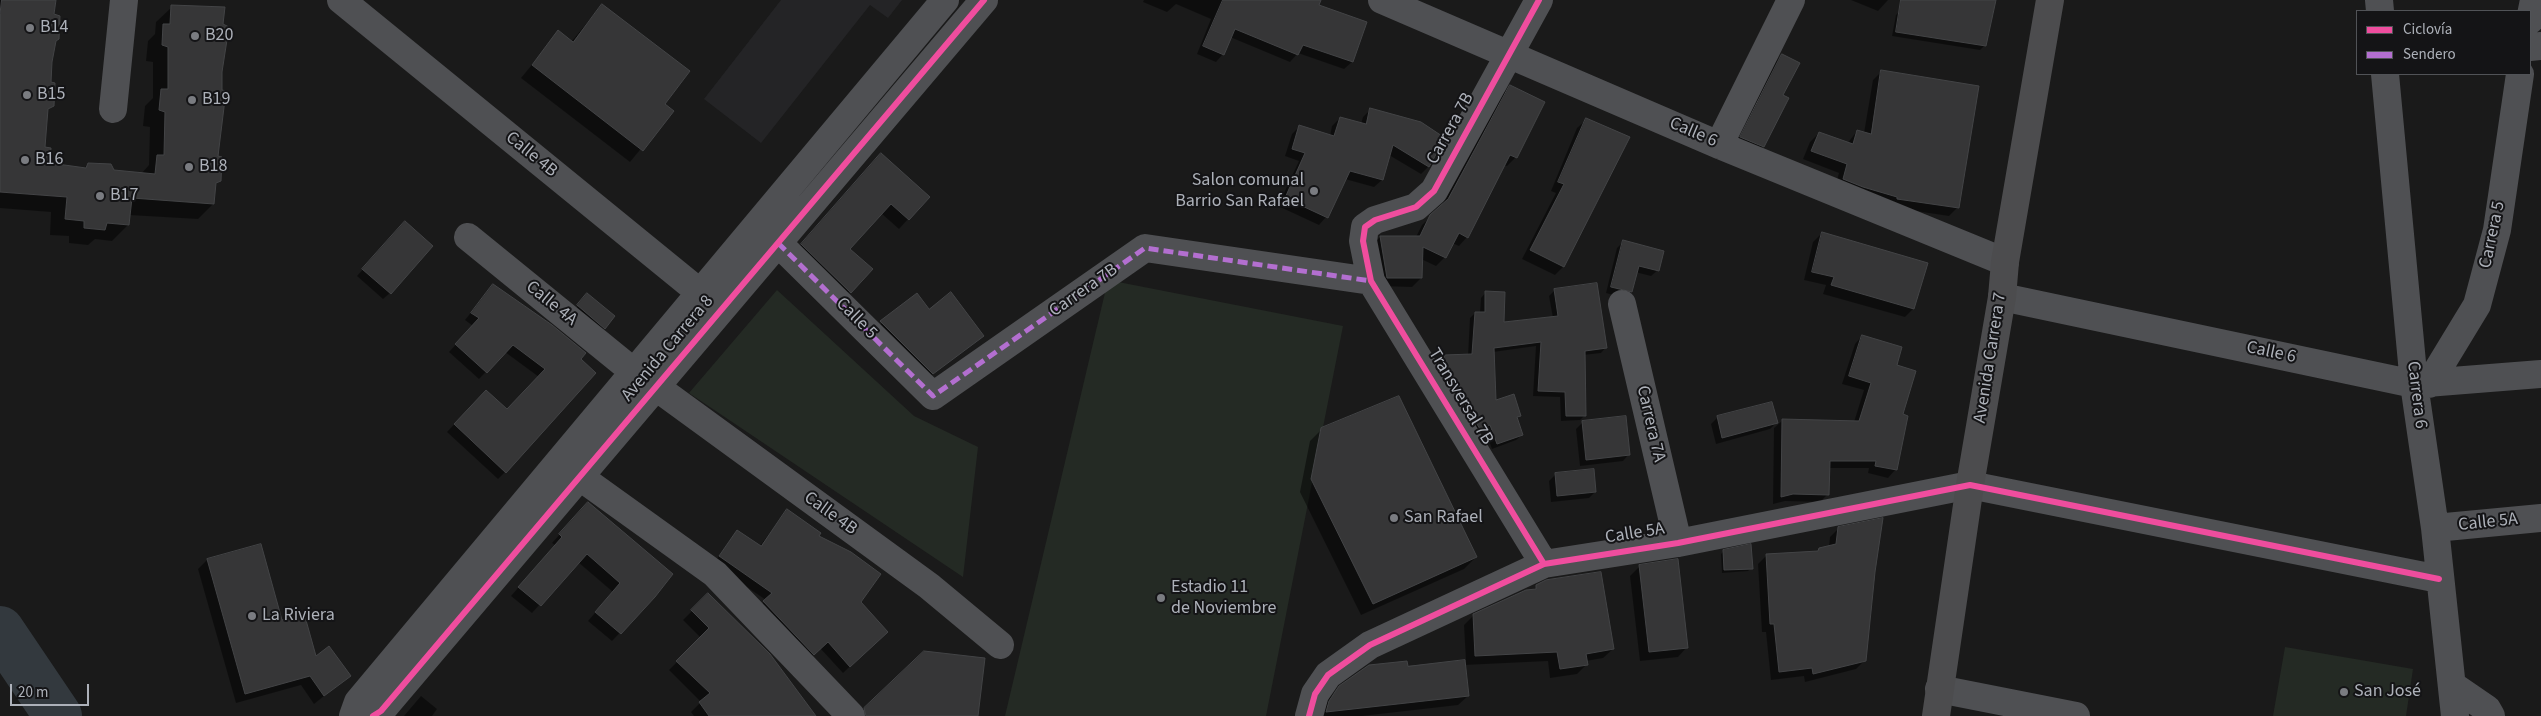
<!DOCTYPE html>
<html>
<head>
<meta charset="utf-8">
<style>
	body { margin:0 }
	#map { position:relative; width:2541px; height:716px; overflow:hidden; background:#1a1a1a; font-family:"Source Sans 3",sans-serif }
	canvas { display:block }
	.legend { position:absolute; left:2356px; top:10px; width:175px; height:65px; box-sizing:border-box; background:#141416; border:1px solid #515357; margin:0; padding:6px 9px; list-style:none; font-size:15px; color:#adb1b9 }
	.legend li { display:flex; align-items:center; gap:10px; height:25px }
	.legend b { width:25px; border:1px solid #515357 }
	.scale { position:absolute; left:10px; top:684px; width:79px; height:22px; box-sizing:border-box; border:2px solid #adb1b9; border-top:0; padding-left:6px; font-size:15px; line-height:18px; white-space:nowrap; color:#adb1b9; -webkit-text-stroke:4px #141416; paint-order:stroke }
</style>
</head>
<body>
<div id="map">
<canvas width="2541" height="716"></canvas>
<ul class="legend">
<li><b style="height:6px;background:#ef4d9e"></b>Ciclovía</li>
<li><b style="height:6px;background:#b36fd0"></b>Sendero</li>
</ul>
<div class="scale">20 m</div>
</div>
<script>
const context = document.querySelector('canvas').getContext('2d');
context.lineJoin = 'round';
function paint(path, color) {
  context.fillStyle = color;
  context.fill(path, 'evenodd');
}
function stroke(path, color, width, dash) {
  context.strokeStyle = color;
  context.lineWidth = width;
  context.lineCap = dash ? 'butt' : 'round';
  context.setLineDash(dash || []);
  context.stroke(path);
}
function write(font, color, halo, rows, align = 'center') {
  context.font = font + ' "Source Sans 3",sans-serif';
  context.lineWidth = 4;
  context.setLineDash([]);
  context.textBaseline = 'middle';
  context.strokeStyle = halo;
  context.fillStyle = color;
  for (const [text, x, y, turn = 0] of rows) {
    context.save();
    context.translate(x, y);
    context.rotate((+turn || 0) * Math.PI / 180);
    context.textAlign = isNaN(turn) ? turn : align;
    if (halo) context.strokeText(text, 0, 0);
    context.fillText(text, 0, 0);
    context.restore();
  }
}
const built = new Path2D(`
	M781,0H902L888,18L870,5L761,143L704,99Z`);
const green = new Path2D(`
	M1108,280L1343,326L1266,716H1005Z
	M777,290L914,416L978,447L963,577L689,393Z
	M2285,647L2413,669L2406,716H2273Z`);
const shadow = new Path2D(`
	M0,0H55L54,42L50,83L52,106L47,111L44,148L49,164L83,169L88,164L113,171L141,174L149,165L150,127L143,126L145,106L153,98V62L146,61L148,41L155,34L156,22L172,7L222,25L217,157L220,180L214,186L213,204L198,219L129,215L128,225L112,241L95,239L88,245L69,243V236L50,235L51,212L0,208Z
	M1144,0H1316L1318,5L1366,23L1352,62L1344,69L1298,53L1290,62L1230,37L1223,54L1216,62L1197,54L1211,19L1176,4L1167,12L1143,2Z
	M1851,0H1888L1878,11Z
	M1946,0H1995L1985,45L1980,50L1892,36L1896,15L1900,11Z
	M602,5L663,104L672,111L630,162L521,78L559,32L571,42Z
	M1782,55V96L1763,146L1758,151L1736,143L1776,61Z
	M1881,72L1977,87L1957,208L1949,216L1889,207L1835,187L1839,173L1803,159L1810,142L1819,133L1847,144L1857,131L1864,133L1873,80Z
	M1510,86L1516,157L1507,166L1504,165L1467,237L1459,246L1452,243L1445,257L1436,266L1421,259V278L1412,287L1379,286L1371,246L1380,237H1416L1422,225L1440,208L1502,95Z
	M1370,110L1444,139L1428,167L1421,174L1389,155L1382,180L1374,187L1345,179L1326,217L1319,225L1278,206L1299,161L1285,156L1292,134L1300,126L1330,136L1332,126L1340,118L1361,124L1363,117Z
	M1586,120L1563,267L1555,275L1522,259L1556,193L1551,191L1577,128Z
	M872,164L928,197L899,229L881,213L848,249L871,269L840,301L793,254Z
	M399,229L390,293L383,299L357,276Z
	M1822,233L1913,309L1905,317L1823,294L1826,285L1804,280L1813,242Z
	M1623,242L1658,270L1651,276L1635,272L1630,291L1624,298L1606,293L1617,248Z
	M493,285L584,353L505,472L498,479L447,432L486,391L507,411L539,377L505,352L479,379L449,352L473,326L465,320Z
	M1555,290L1606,347L1601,353L1583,355L1585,415L1580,420L1561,421L1560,397L1533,396L1536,346L1493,352L1495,401L1520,415L1516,419L1522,435L1516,440L1492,449L1485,430L1474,433L1440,378L1439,362L1445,357L1468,356L1470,318L1475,313H1480L1481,298L1486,292L1503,324L1553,318L1549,296Z
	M917,295L929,311L982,335L923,382L871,332Z
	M583,300L604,328L598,334L574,311Z
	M1862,336L1902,415L1907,416L1895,470L1888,478L1868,473L1869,468H1828V494L1820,502L1785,501L1773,504L1774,428L1782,421L1854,422L1864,390L1842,384L1855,344Z
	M1771,403L1776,423L1770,429L1716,444L1711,424L1717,418Z
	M1583,422L1629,454L1623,461L1580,466L1576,429Z
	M1322,429L1476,557L1464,569L1361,615L1300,492L1310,441Z
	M1555,475L1595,492L1589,498L1551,502L1549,481Z
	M787,511L817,536L859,602L879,639L843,673L820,648L806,661L757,609L766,600L713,564L737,532L759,547Z
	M580,512L654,597L612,641L588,621L613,592L578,562L532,613L511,596L555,545L552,543Z
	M1839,528L1874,572L1865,660L1856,669L1805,682L1804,676L1771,680L1766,632H1762L1758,564L1767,555L1816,553L1829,547L1830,537Z
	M1724,551L1751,568L1748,571L1722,573L1721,554Z
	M207,560L315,659L349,676L314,704L301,685L236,703L198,569Z
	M1640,566L1687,647L1678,657L1640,661L1630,576Z
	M1537,586L1613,649L1603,658L1586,661L1587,664L1577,674L1550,678L1548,661L1464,665L1468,696L1458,705L1362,716H1319L1330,697L1340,687L1407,668L1466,661L1464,625L1474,615L1532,591Z
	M708,595L814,716H694L691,712L701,702L669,670L701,638L683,620Z
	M421,696L437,709L432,716H404Z`);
const river = new Path2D(`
	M0,630L58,716`);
const building = new Path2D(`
	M2,0H56L54,14L60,16L59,39L56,41L52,62L51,82L55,83L54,106L48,109L45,147L51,148L50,163L86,168L88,163L111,164L114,170L155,174L157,155H164L165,112L159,110L161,89H168V47L162,45L163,24H170L171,5L225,7L223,24L229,27L222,72V90L226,91L218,156L222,157L221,181L216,183L214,204L132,198L129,225L107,223L105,230L84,228V221L65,219L67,197L0,192V14Z
	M1223,0H1321L1319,5L1367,22L1353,62L1303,45L1298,55L1235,29L1224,55L1203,46Z
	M1901,0H1996L1986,46L1896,32Z
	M602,4L690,71L665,104L674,111L643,151L532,65L558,30L573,42Z
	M1782,54L1800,63L1783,95L1789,98L1764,147L1740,137Z
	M1881,70L1979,86L1959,208L1897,199V197L1863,187L1843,179L1847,164L1811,151L1819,132L1853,144L1857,130L1871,134Z
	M1510,85L1545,102L1517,158L1510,155L1468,238L1459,233L1446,258L1423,247L1422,278H1387L1380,236H1420L1430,215L1448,199Z
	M1370,108L1421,122L1445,138L1429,167L1393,145L1383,180L1350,171L1328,218L1285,198L1305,153L1292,149L1299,125L1334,136L1340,117L1366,124Z
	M1586,118L1630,137L1564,267L1530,250L1564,184L1558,182Z
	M881,153L930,197L909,220L891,204L850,249L873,269L851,293L801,244Z
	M405,221L433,246L391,294L362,269Z
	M1822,232L1928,263L1914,309L1831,285L1834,277L1812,272Z
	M1623,240L1664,251L1659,271L1639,266L1632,292L1611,287Z
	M1597,283L1607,348L1585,351L1586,416H1566L1565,392L1538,391L1541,342L1494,348L1496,400L1514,394L1521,416L1517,417L1523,435L1497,444L1490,425L1480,429L1466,406L1462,395H1459L1445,372L1444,355L1472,354L1475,312H1485V291L1505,292L1504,322L1558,316L1554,289Z
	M493,284L552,325L586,353L581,359L596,373L506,473L454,424L486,390L507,409L545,369L513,345L487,373L455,344L479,318L471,313Z
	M951,292L984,336L933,374L880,321L917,293L929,309Z
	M587,293L615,316L605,329L577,305Z
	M1862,335L1902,347L1897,365L1916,371L1903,414L1908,416L1897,470L1875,466L1876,461H1830L1829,495L1793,494L1781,497L1782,419L1859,421L1871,383L1849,376Z
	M1399,396L1477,557L1373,604L1311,479L1321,428Z
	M1772,402L1778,423L1722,438L1717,416Z
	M1626,416L1630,455L1586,460L1582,421Z
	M1594,469L1596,492L1557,496L1555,473Z
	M588,502L673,574L655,597L621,634L595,612L620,583L587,554L541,606L518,587L562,537L559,534Z
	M787,509L821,533L819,536L851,552L881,574L861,602L888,632L850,667L828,642L814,655L763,601L772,593L719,556L737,530L761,546Z
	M1883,518L1875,572L1866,661L1813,674L1812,668L1779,672L1774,624H1770L1766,554L1818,551L1819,548L1836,544L1838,527Z
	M261,544L282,620L304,613L316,656L329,646L351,676L324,696L310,676L245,694L207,559Z
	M1751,544L1753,569L1724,570L1723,550Z
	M1678,559L1688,648L1649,652L1639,565Z
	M1601,572L1614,649L1586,654L1588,665L1560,669L1557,652L1475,656L1473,614L1526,590L1536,589V585L1546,580Z
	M708,593L770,654L816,716H709L699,702L710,693L676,661L709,628L691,610Z
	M924,651L985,658L978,716H866L864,708Z
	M1465,660L1469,696L1326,712L1329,701L1339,686L1369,665L1407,661L1408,666Z`);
const minor = new Path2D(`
	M341,0L714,304
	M1382,0L1719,145L2005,262
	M1539,0L1434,191L1416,207L1375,220L1365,227L1363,241L1371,281L1544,564
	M2379,0L2380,11
	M2530,20L2534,0
	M2530,47L2541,46
	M2385,74L2414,384L2435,528L2455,716
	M113,109L124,0
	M1719,145L1791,0
	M468,237L634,372
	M778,243L933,396L1145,248L1371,281
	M2002,297L2414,384L2541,374
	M1622,304L1678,543
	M2429,384L2477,305L2497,230L2520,74
	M656,387L929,586L1000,645
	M580,477L715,574L851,716
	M2435,528L2541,518
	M2452,685L2487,709L2491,716
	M1939,689L2076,716
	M353,716L358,702L945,0
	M373,716L381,711L984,0
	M1309,716L1315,694L1328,675L1370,645L1544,564L1678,543L1970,485L2439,579`);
const major = new Path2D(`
	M1936,716L1970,485L2002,297L2005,262L2050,0`);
const quiet = new Path2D(`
	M778,243L933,396L1145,248L1371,281`);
const cycleway = new Path2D(`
	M1539,0L1434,191L1416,207L1375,220L1365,227L1363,241L1371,281L1544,564
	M373,716L381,711L984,0
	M1309,716L1315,694L1328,675L1370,645L1544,564L1678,543L1970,485L2439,579`);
const markers = [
	[30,28,5,"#7a7c81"],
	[195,36,5,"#7a7c81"],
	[27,95,5,"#7a7c81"],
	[192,100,5,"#7a7c81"],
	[25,160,5,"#7a7c81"],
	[189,167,5,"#7a7c81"],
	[1314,191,5,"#7a7c81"],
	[100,196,5,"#7a7c81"],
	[1394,518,5,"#7a7c81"],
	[1161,598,5,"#7a7c81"],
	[252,616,5,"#7a7c81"],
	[2344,692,5,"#7a7c81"]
];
const poiNames = [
	["B14",40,28],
	["B20",205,36],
	["B15",37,95],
	["B19",202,100],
	["B16",35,160],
	["B18",199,167],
	["Salon comunal",1304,181,"right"],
	["Barrio San Rafael",1304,202,"right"],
	["B17",110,196],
	["San Rafael",1404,518],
	["Estadio 11",1171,588],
	["de Noviembre",1171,609],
	["La Riviera",262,616],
	["San José",2354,692]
];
const streetNames = [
	["Carrera 7B",1451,129,-61],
	["Calle 6",1693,133,23],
	["Calle 4B",531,155,39],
	["Carrera 5",2493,235,-78],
	["Carrera 7B",1084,291,-35],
	["Calle 4A",551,304,39],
	["Calle 5",856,319,45],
	["Avenida Carrera 8",668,349,-50],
	["Calle 6",2271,353,12],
	["Avenida Carrera 7",1991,358,-81],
	["Carrera 6",2416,395,83],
	["Transversal 7B",1460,397,59],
	["Carrera 7A",1650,424,77],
	["Calle 4B",830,514,36],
	["Calle 5A",2488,523,-6],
	["Calle 5A",1635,534,-9]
];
paint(built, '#242426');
paint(green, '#242a24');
paint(shadow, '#0007');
stroke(river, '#33393e', 48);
paint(building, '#363637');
stroke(building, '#434446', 1);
stroke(minor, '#4f5053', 28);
stroke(major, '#4c4c4e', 28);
stroke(quiet, '#b36fd0', 5, [10, 5]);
stroke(cycleway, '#ef4d9e', 6);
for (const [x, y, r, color] of markers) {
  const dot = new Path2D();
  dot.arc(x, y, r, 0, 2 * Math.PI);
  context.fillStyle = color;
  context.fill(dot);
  stroke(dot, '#141416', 2);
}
write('18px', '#adb1b9', '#141416', poiNames, 'left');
write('18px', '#adb1b9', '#141416', streetNames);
</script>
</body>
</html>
